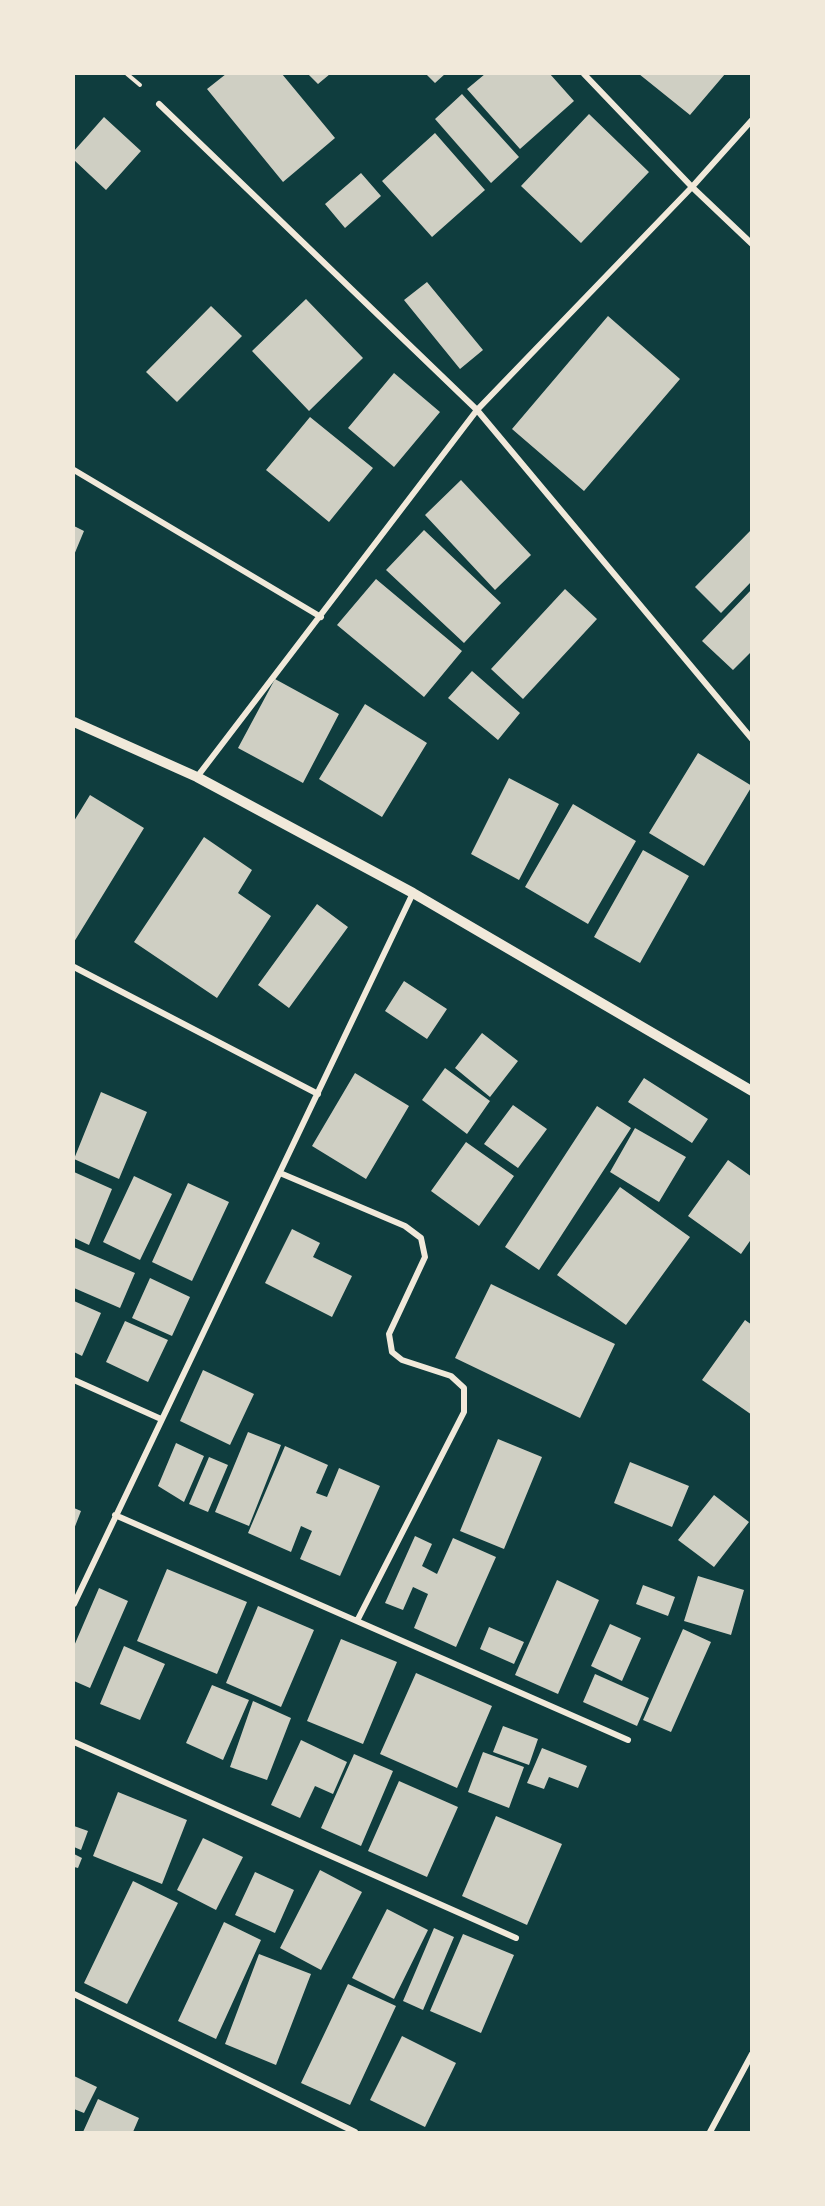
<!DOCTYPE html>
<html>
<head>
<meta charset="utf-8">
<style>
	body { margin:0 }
	#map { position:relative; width:825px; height:2206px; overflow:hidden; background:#0f3d3e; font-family:"Varela Round",sans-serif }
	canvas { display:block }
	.frame { position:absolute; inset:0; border:75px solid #f1e9da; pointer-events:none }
</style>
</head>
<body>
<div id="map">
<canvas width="825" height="2206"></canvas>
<div class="frame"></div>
</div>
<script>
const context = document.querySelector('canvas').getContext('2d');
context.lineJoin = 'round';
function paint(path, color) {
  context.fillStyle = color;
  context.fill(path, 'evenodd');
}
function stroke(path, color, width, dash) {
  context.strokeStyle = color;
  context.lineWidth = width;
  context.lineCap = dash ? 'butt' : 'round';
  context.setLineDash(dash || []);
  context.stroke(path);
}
const building = new Path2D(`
	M226,74H282L335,138L283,182L207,89Z
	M308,74H330L318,84Z
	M426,74H445L435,83Z
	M485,74H550L574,101L520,149L467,89Z
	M639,74H725L690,115Z
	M462,94L519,157L491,183L435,119Z
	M589,114L649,172L581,243L521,186Z
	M104,117L141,151L106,190L74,160V151Z
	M435,133L485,190L432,237L382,181Z
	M361,173L381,196L345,228L325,204Z
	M427,282L483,350L460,369L404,300Z
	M306,299L363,358L309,411L252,351Z
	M211,306L242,336L177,402L146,372Z
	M608,316L680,379L584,491L512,429Z
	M394,373L440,412L394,467L348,428Z
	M310,417L373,468L329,522L266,470Z
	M461,480L531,555L495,590L425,515Z
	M74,526L84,531L74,555Z
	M752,529V581L721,613L695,587Z
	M424,530L501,603L464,643L386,570Z
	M376,579L462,651L424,697L337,625Z
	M565,589L597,619L523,699L491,669Z
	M752,589V651L733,670L702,641Z
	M472,671L520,713L498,740L448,698Z
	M275,679L339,714L303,783L238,748Z
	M365,704L427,743L382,817L319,779Z
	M698,753L752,786L704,866L649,833Z
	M509,778L559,804L519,880L471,854Z
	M90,795L144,828L74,942V821Z
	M573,804L636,841L588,924L525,887Z
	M204,837L252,870L238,893L271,916L217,998L134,942Z
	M643,850L689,876L640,963L594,937Z
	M317,904L348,927L289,1008L258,985Z
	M404,981L447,1009L427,1039L385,1011Z
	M482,1033L518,1061L490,1097L455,1068Z
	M445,1068L490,1101L467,1134L422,1100Z
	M355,1073L409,1106L366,1179L312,1146Z
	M644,1078L708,1119L692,1143L628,1102Z
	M101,1092L147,1112L119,1179L74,1159Z
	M513,1105L547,1129L518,1168L484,1144Z
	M597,1106L631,1128L539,1270L505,1247Z
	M635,1128L686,1157L659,1202L610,1172Z
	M466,1142L514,1176L479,1226L431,1191Z
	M728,1160L752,1177V1238L741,1254L688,1216Z
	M74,1172L112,1189L89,1245L74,1238Z
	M134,1176L172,1194L140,1260L103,1242Z
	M188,1183L229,1202L192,1281L152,1262Z
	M620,1187L690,1237L626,1325L557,1275Z
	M292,1229L320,1243L313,1257L352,1276L332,1317L265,1283Z
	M74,1247L135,1273L120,1308L74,1288Z
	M150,1278L190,1297L172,1336L132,1318Z
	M491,1284L615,1344L580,1418L455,1358Z
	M74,1301L101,1313L82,1356L74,1352Z
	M745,1320L752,1325V1415L702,1380Z
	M125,1321L168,1340L148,1382L106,1362Z
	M203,1370L254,1394L230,1445L180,1421Z
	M248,1432L281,1445L249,1526L215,1512Z
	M498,1439L542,1457L504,1549L460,1531Z
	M176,1443L204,1456L184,1502L158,1486Z
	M285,1446L328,1465L316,1493L327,1497L339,1468L380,1486L340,1576L300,1559L312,1531L301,1526L291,1552L248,1533Z
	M209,1457L228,1465L208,1512L189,1504Z
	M630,1462L689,1486L672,1527L614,1503Z
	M714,1495L749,1522L714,1567L678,1540Z
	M74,1508L81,1511L74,1529Z
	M415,1536L432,1544L422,1566L437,1574L453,1538L496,1557L456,1647L414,1628L428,1594L413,1587L403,1610L385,1603Z
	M167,1569L247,1602L217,1674L137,1641Z
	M698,1576L744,1590L731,1635L684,1621Z
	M557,1580L599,1600L558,1694L515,1675Z
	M643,1585L675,1597L668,1616L636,1604Z
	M99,1588L128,1601L90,1688L74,1681V1646Z
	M258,1606L314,1630L281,1707L226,1683Z
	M610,1624L641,1638L622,1681L591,1666Z
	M489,1627L524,1642L514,1664L480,1649Z
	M683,1629L711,1642L671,1732L643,1720Z
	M341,1639L397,1662L363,1744L307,1721Z
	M124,1646L165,1664L140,1720L100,1704Z
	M416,1673L492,1706L457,1788L380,1754Z
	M595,1674L649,1698L637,1726L583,1702Z
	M212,1685L249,1700L223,1760L186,1743Z
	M253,1701L291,1718L267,1780L230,1767Z
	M503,1726L538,1739L529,1765L493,1752Z
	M301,1740L347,1762L333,1794L315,1786L300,1818L271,1805Z
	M542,1748L587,1766L578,1788L549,1777L544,1789L527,1783Z
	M483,1752L524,1767L509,1808L468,1792Z
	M354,1754L393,1771L361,1846L321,1828Z
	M399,1781L458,1807L427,1877L368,1851Z
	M118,1792L187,1820L162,1884L93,1856Z
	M496,1816L562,1844L527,1925L462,1896Z
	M74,1826L88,1831L81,1850L74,1847Z
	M203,1838L243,1857L216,1910L177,1890Z
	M74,1854L82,1858L78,1868L74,1867Z
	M320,1870L362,1892L321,1970L280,1948Z
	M255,1872L294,1890L275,1933L235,1915Z
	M133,1881L178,1903L127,2004L84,1983Z
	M387,1909L428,1930L394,1999L352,1978Z
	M224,1922L261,1940L216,2039L178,2021Z
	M434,1928L454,1937L423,2010L403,2001Z
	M463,1934L514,1955L481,2033L430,2011Z
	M259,1954L311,1974L276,2065L225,2044Z
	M348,1984L396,2006L350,2105L301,2083Z
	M402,2036L456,2063L425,2127L370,2100Z
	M74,2076L97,2087L84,2113L74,2109Z
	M98,2099L139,2118L133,2132H83Z`);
const path = new Path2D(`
	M127,74L140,85`);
const minor = new Path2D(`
	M584,74L692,187L752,244
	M159,104L477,410L752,739
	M74,470L321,617
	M197,777L477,410L692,187L752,120
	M74,967L318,1094
	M280,1173L405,1226L421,1238L425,1257L389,1334L392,1352L402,1360L451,1376L464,1388V1412L357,1621
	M74,1380L161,1419
	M115,1515L628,1740
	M74,1604L413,893
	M74,1742L516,1938
	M74,1994L355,2132
	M710,2132L752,2054`);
const tertiary = new Path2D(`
	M74,722L197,777L413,893L752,1091`);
paint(building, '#cfcfc3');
stroke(path, '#f1e9da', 4);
stroke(minor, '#f1e9da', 6);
stroke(tertiary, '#f1e9da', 10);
</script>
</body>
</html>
